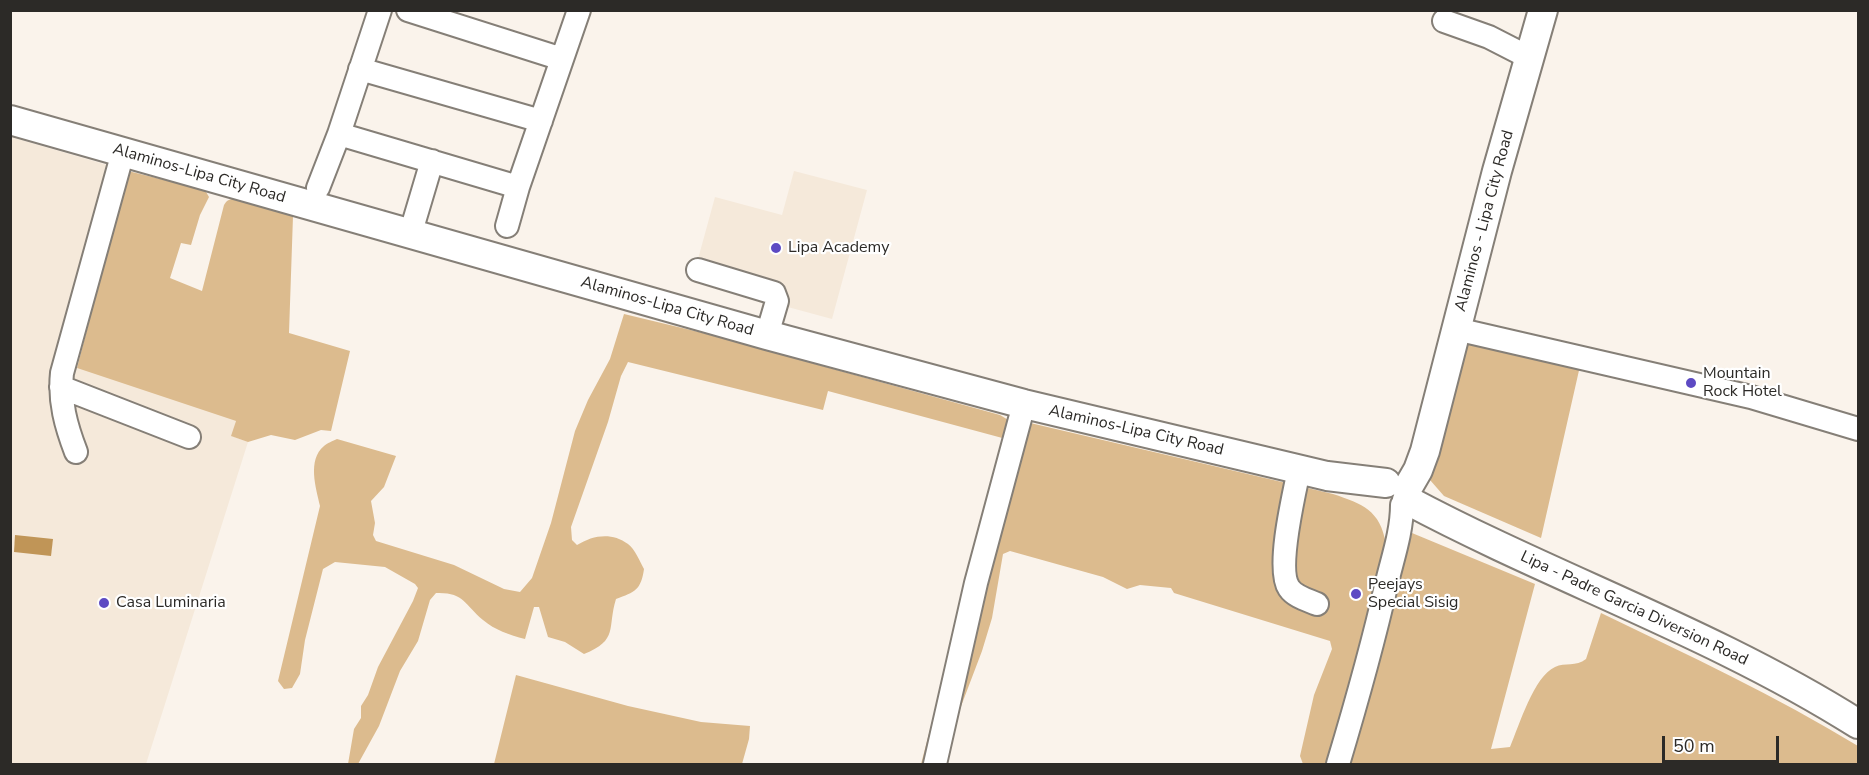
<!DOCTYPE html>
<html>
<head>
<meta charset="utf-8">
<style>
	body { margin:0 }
	#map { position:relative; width:1869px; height:775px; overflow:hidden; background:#faf3eb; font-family:"Nunito Sans",sans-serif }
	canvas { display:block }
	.frame { position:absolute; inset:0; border:12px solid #2c2a27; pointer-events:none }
	.scale { position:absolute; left:1662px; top:736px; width:117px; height:27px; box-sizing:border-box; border:3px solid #2c2a27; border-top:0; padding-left:8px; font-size:18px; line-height:21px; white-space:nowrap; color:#2c2a27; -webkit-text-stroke:4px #fff; paint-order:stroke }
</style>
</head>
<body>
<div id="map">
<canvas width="1869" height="775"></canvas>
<div class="frame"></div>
<div class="scale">50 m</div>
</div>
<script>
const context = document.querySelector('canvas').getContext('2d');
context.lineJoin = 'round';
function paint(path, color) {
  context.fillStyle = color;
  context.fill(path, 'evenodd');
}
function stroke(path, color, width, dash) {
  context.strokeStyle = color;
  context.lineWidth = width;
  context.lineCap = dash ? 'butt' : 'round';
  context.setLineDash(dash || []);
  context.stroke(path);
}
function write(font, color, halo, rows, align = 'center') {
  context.font = font + ' "Nunito Sans",sans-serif';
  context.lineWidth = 4.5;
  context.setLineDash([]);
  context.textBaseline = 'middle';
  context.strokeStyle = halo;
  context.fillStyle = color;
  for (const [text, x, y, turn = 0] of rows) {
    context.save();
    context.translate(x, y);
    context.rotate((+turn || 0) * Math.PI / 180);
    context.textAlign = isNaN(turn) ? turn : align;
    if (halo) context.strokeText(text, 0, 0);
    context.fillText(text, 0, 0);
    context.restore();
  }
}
const built = new Path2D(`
	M11,137L128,171L77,368L236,421L232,436L248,442L146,764H11Z
	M794,171L867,190L832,319L692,281L715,197L782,215Z`);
const green = new Path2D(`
	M128,171L205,190L209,197L200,215L191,245L181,243L170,278L202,291L224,205C226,202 227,200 232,199C243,197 281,212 293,216L289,333L350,351L331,431L321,430L295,440L271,435L248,442L231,436L236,421L77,368Z
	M624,314L703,333L1000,415L1010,421L1026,422L1333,494C1363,504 1380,510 1386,544L1330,764H1303L1300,756L1314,695L1332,649L1330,641L1174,593L1171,588L1140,585L1127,589L1103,577L1010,551L1003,554L992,618L982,651L960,709L944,764H921L1006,439L828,391L823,410L628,362L621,376L608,422L571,527L572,540L577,545C593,535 612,532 628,544C635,549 640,562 644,569C641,590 635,592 616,599C607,628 619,640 584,654L565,642L548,637L539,607H534L525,639C509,635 495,630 483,620C464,604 464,592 436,593L430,600L418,641L400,671L379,726L358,764H348L354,729L361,718V706L368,695L378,667L413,601L418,588L415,584L385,567L335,562L323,569L305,640L300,674L292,688L284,689L278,681L320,506C316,488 307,460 324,446C327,443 333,441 337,439L396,456L384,487L371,501L375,523L373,535L376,541L454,565L504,589L520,592L532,578L551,523L575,431L588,400L610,359Z
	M1472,342L1580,366L1541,538L1444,496L1430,480V473L1464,355L1468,344Z
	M1412,533L1535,584L1491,749L1510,747C1519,726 1534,676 1555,667C1565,662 1576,667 1586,659L1601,613C1688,655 1776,696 1858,746V764H1350L1377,669Z
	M516,675L628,706L701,722L750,726L749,739L742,764H494Z`);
const water = new Path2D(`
	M15,535L53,539L51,556L14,552Z`);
const minor = new Path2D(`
	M408,10L562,59
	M1444,21L1489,37L1530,58
	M360,69L541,121
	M339,134L518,187
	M318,188L339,134L380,10
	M507,226L518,187L579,10
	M410,235L432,161
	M698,270L774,293L777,301L767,335
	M1456,329L1751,397L1858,429
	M61,387L189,437
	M76,452C66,426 59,401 62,373L123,152
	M1299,470C1294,494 1276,569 1289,588C1295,597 1308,600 1317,604
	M935,764L976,583L1024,404
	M1338,764C1356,704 1373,644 1387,582C1393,557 1402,531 1402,505`);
const major = new Path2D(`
	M10,120L767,335L1024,404L1327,476L1386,483
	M1407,489L1418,470L1425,451L1497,171L1543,10
	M1407,500C1555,579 1716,634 1858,724`);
const markers = [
	[776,248,6,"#5d4ac3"],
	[1691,383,6,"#5d4ac3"],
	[1356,594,6,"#5d4ac3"],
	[104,603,6,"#5d4ac3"]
];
const streetNames = [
	["Alaminos-Lipa City Road",199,174,16],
	["Alaminos - Lipa City Road",1485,221,-75],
	["Alaminos-Lipa City Road",667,307,16],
	["Alaminos-Lipa City Road",1136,431,13],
	["Lipa - Padre Garcia Diversion Road",1634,609,25]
];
const poiNames = [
	["Lipa Academy",788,248],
	["Mountain",1703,374],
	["Rock Hotel",1703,392],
	["Peejays",1368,585],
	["Special Sisig",1368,603],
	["Casa Luminaria",116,603]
];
paint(built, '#f5e9da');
paint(green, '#dcbb8e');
paint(water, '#c09557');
stroke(minor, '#857f77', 26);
stroke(major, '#857f77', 32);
stroke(minor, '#fff', 22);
stroke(major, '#fff', 28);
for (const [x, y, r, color] of markers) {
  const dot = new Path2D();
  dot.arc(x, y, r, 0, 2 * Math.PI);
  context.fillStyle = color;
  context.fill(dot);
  stroke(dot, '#fff', 2);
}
write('16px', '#2c2a27', '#fff', streetNames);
write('16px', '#2c2a27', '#fff', poiNames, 'left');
</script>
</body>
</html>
